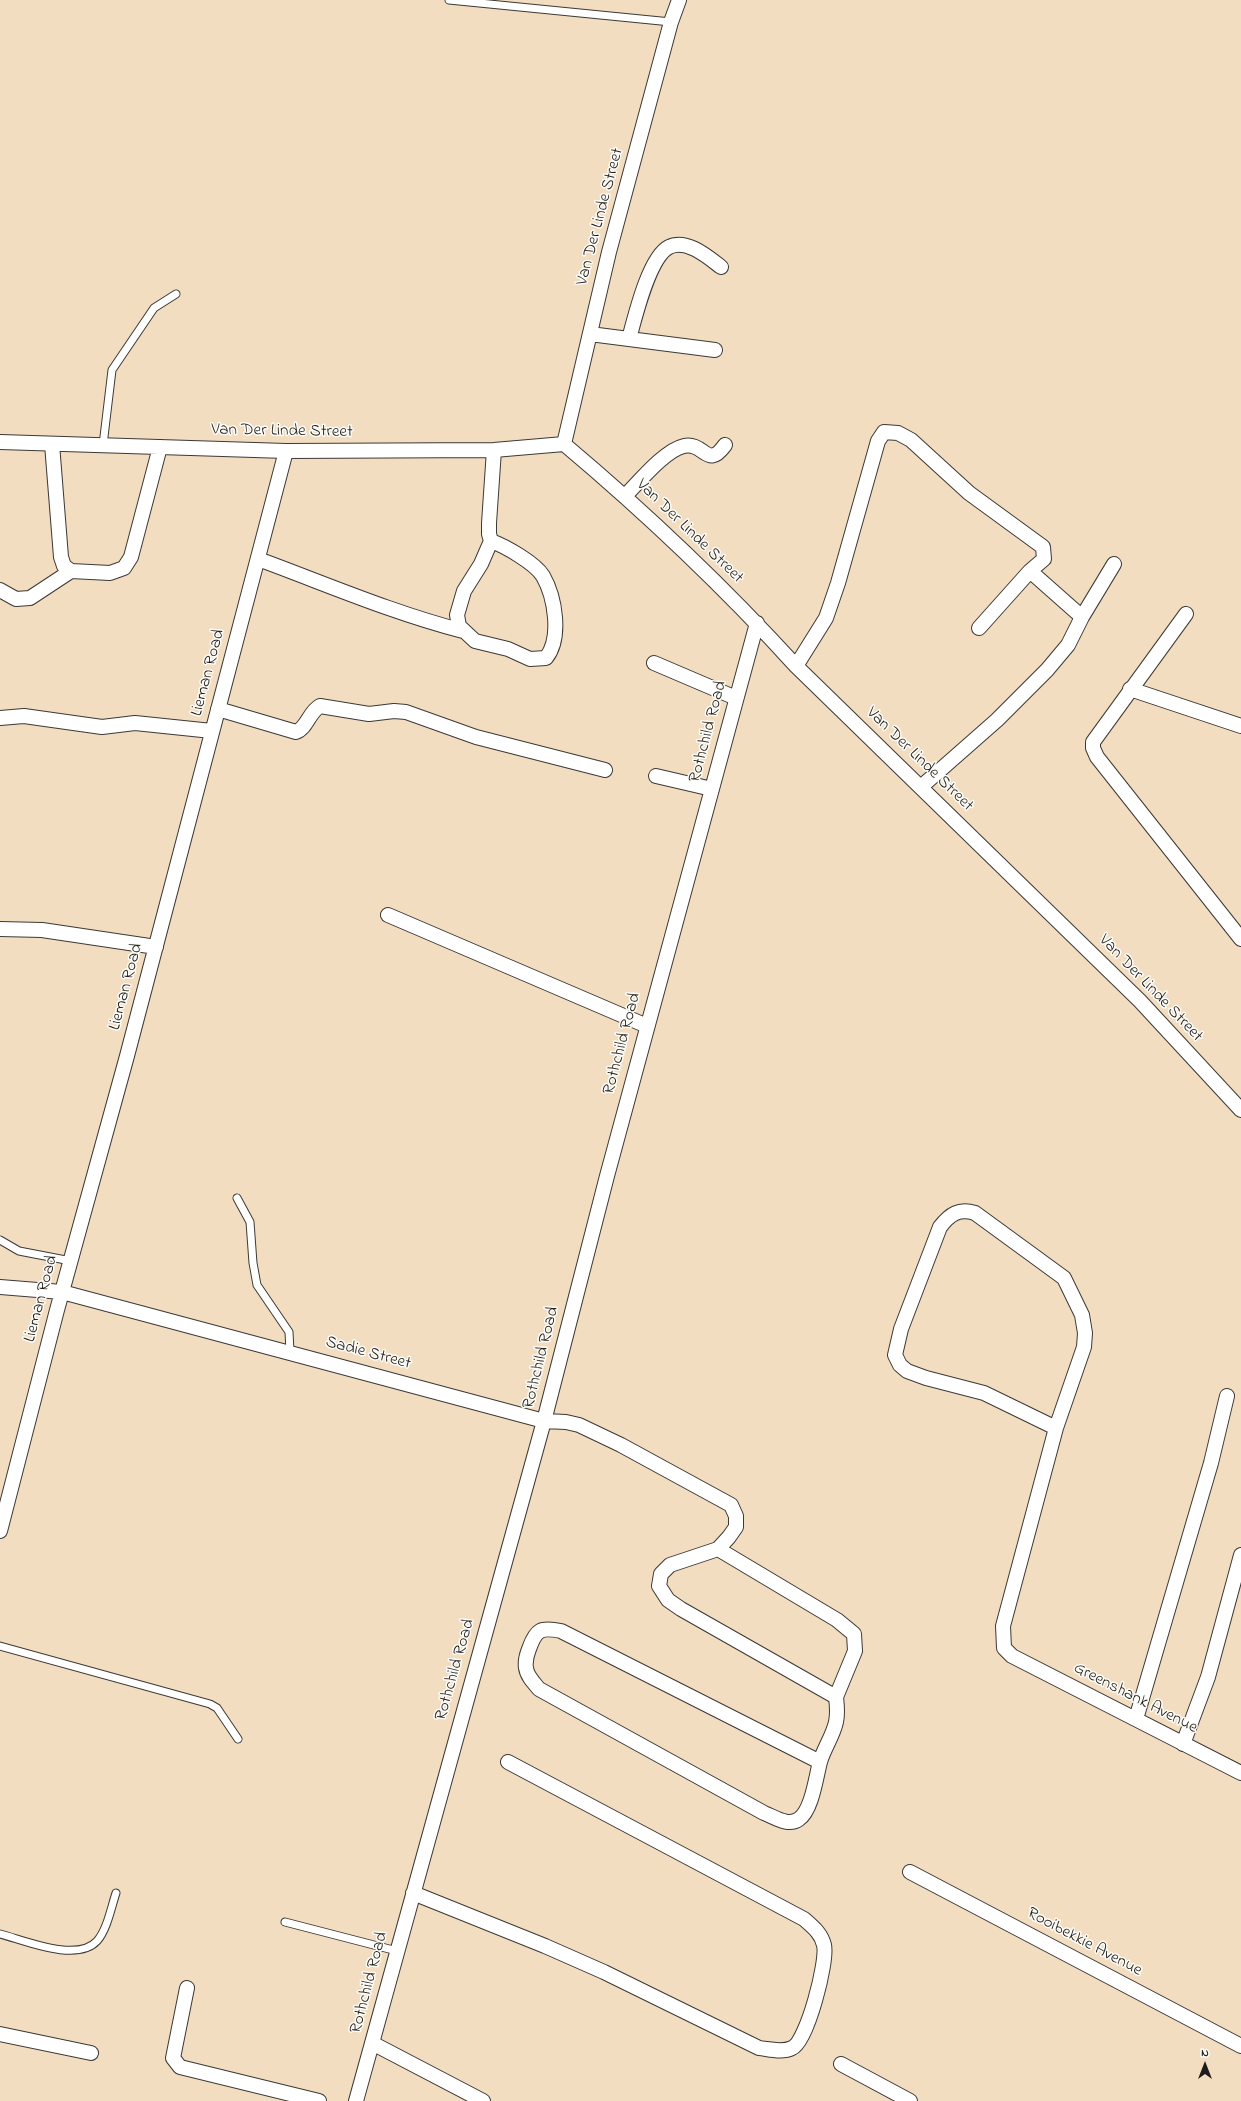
<!DOCTYPE html>
<html>
<head>
<meta charset="utf-8">
<style>
	body { margin:0 }
	#map { position:relative; width:1241px; height:2101px; overflow:hidden; background:#f3ddc0; font-family:"Indie Flower",sans-serif }
	canvas { display:block }
	.north { position:absolute; left:1185px; top:2045px; width:40px; height:40px; -webkit-text-stroke:3px #fdfcf7; paint-order:stroke; rotate:0deg; font-size:11px; font-weight:700; line-height:16px; text-align:center; color:#1c1c1c }
	.north::after { content:''; display:block; margin:auto; width:14px; height:18px; background:#1c1c1c; clip-path:polygon(50% 0,100% 100%,50% 72%,0 100%) }
</style>
</head>
<body>
<div id="map">
<canvas width="1241" height="2101"></canvas>
<div class="north">N</div>
</div>
<script>
const context = document.querySelector('canvas').getContext('2d');
context.lineJoin = 'round';
function stroke(path, color, width, dash) {
  context.strokeStyle = color;
  context.lineWidth = width;
  context.lineCap = dash ? 'butt' : 'round';
  context.setLineDash(dash || []);
  context.stroke(path);
}
function write(font, color, halo, rows, align = 'center') {
  context.font = font + ' "Indie Flower",sans-serif';
  context.lineWidth = 3;
  context.setLineDash([]);
  context.textBaseline = 'middle';
  context.strokeStyle = halo;
  context.fillStyle = color;
  for (const [text, x, y, turn = 0] of rows) {
    context.save();
    context.translate(x, y);
    context.rotate((+turn || 0) * Math.PI / 180);
    context.textAlign = isNaN(turn) ? turn : align;
    if (halo) context.strokeText(text, 0, 0);
    context.fillText(text, 0, 0);
    context.restore();
  }
}
const service = new Path2D(`
	M449,0L671,22
	M103,445L112,370L154,308L176,294
	M237,1198L250,1222L253,1263L257,1285L289,1332L290,1352
	M0,1240L19,1251L71,1261
	M0,1646L210,1704L217,1708L238,1739
	M285,1922L397,1951
	M0,1934C24,1940 77,1963 97,1941C107,1930 111,1908 116,1893`);
const minor = new Path2D(`
	M679,0L671,22L609,252L564,444C646,513 724,587 796,666L1140,1001L1241,1110
	M590,334L715,350
	M629,339C635,317 649,257 669,247C686,238 708,257 721,267
	M0,442L286,451L494,450L564,444
	M52,444L61,557L64,566L71,571L110,573L124,568L131,557L160,447
	M625,496C639,482 665,450 684,446C705,442 707,470 725,445
	M491,541C505,546 535,563 543,576C555,597 562,638 546,658L530,659L508,649L475,641L459,626L457,615L464,591L481,564L491,541L489,534V523L494,450
	M258,559C326,584 393,613 463,631
	M1030,571L1082,617
	M0,590L16,599L30,598L71,571
	M1186,614L1093,742V748L1097,757L1241,939
	M654,663L736,698
	M796,666L826,618L838,583L878,441L884,432L898,433L911,440L969,493L1043,547L1044,559L1030,571L979,628
	M1130,689L1241,726
	M218,709L296,732C307,728 309,712 320,706L369,714L394,711L406,712L476,737L605,770
	M0,718L24,716L102,727L135,723L212,731
	M656,776L712,789
	M922,786L997,720L1047,670L1068,645L1082,617L1114,564
	M388,915L647,1026
	M0,929L42,930L156,947
	M0,1287L62,1292L544,1421L566,1422L579,1425L621,1445L731,1505L736,1516V1527L729,1537L718,1549L670,1565L661,1574L659,1586L668,1600L681,1609L836,1697C837,1706 838,1713 836,1722C833,1736 824,1748 820,1762C816,1777 812,1810 799,1819C788,1827 775,1817 764,1813L539,1689C534,1683 527,1676 526,1668C525,1662 527,1654 529,1649C536,1629 541,1627 561,1631L820,1762
	M1056,1428L984,1393L926,1378L907,1371L900,1365L895,1355L901,1329L940,1227C950,1214 959,1208 975,1213L1064,1278L1082,1315L1085,1333L1084,1347L1056,1428L1003,1626L1004,1648L1012,1656L1241,1773
	M0,1531L57,1310L127,1056L286,451
	M718,1549L837,1620L854,1634L855,1651L836,1697
	M1136,1719L1211,1463L1227,1396
	M1183,1744L1208,1677L1241,1555
	M910,1872L1241,2046
	M413,1893L545,1946L604,1972L759,2048C769,2049 782,2053 792,2048C807,2042 828,1961 824,1945C821,1933 813,1927 804,1919L508,1762
	M187,1988L173,2058L180,2067L319,2101
	M0,2034L91,2053
	M372,2043L483,2101
	M841,2064L910,2101
	M356,2101L544,1421L607,1176L757,623`);
const streetNames = [
	["Van Der Linde Street",601,217,-75],
	["Van Der Linde Street",282,432,1],
	["Van Der Linde Street",689,532,44],
	["Lieman Road",209,673,-75],
	["Rothchild Road",709,732,-75],
	["Van Der Linde Street",919,760,44],
	["Lieman Road",127,987,-75],
	["Van Der Linde Street",1150,989,46],
	["Rothchild Road",623,1044,-75],
	["Lieman Road",42,1299,-75],
	["Sadie Street",368,1354,15],
	["Rothchild Road",542,1358,-76],
	["Rothchild Road",456,1670,-74],
	["Greenshank Avenue",1135,1699,27],
	["Rooibekkie Avenue",1084,1943,28],
	["Rothchild Road",370,1983,-75]
];
stroke(service, '#3c3935', 9);
stroke(minor, '#3c3935', 16);
stroke(service, '#fff', 7);
stroke(minor, '#fff', 14);
write('17px', '#1c1c1c', '#fdfcf7', streetNames);
</script>
</body>
</html>
